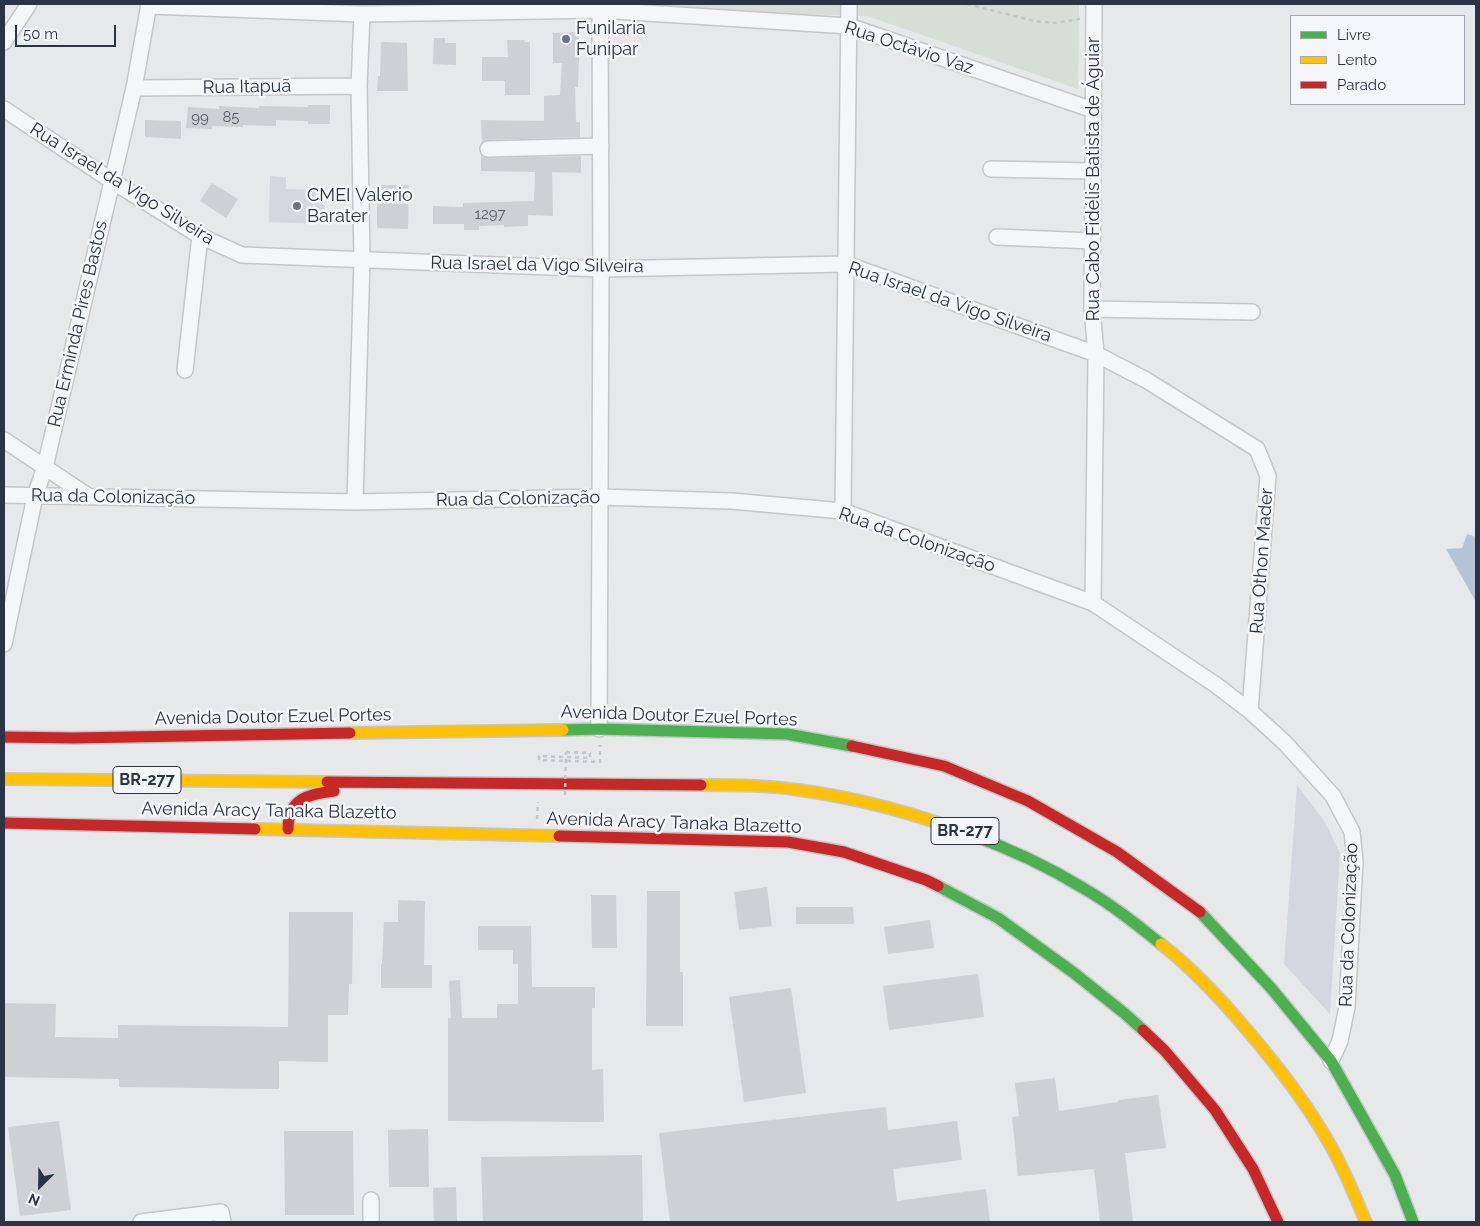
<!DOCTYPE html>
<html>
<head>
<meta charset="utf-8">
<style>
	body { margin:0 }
	#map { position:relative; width:1480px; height:1226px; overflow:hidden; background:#e6e8ea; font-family:Raleway,sans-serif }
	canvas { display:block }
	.frame { position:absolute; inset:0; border:5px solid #2b3445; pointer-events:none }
	.legend { position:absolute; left:1290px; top:15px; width:175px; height:90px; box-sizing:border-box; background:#f4f6f9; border:1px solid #a4a8b1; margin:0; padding:6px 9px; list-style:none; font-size:15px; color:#2b3445 }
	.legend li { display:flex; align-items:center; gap:10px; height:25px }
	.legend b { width:25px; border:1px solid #a4a8b1 }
	.north { position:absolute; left:15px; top:1161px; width:50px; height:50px; -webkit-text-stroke:4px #f4f6f9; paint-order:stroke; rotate:203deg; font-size:14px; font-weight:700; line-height:20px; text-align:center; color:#2b3445 }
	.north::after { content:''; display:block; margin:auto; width:18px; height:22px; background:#2b3445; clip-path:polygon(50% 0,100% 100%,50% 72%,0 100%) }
	.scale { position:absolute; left:15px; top:25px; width:101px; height:22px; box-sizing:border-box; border:2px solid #2b3445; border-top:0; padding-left:6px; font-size:15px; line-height:18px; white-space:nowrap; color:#2b3445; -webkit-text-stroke:4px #f4f6f9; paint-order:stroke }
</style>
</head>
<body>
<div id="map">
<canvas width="1480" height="1226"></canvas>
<div class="frame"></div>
<ul class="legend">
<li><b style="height:6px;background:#4caf50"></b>Livre</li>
<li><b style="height:6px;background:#ffc107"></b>Lento</li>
<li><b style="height:6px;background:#c62828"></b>Parado</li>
</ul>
<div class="north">N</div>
<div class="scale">50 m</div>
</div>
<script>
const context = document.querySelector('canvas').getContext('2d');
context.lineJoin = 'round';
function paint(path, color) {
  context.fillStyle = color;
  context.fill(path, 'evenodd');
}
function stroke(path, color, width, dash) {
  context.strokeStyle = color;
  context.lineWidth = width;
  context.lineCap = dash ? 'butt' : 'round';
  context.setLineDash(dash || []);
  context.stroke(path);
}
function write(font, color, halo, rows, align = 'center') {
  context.font = font + ' Raleway,sans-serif';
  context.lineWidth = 5;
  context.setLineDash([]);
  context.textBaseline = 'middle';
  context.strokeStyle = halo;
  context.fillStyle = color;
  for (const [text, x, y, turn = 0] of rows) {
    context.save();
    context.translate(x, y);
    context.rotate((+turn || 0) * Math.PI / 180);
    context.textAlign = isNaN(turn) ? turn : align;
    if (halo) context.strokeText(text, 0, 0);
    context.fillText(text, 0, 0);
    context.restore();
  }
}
const built = new Path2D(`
	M270,176L286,177V189L325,190L324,224L269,222Z
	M1297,785L1325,822L1340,853L1330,1014L1284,964Z`);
const green = new Path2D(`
	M414,4H1079L1078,89L867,16Z`);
const water = new Path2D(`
	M1467,534L1476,537V602L1446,549L1462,548Z`);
const building = new Path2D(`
	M579,32V60L578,87H575L576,122H580V137L488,140L482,143L481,120L544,121V96L560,95L562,63H553V33Z
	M434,38H445V43H456V65L433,64Z
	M507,40H525L524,42H530V95H505V81H482V57H508Z
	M381,42L407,43L408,91H377L378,76H380Z
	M308,105H330V124H308V121L276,120V126L243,125V127L212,126V129L186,128L188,107L219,109V106L259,108V106L308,107Z
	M145,120L181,121V139L145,137Z
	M481,155L488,158L581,156V173L552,172L553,216L528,215V226L504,227V225L479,226V230H464V224H433V206L463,207V203L534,201L535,172L481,171Z
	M212,183L238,199L226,218L200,201Z
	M381,185H409L408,229L377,228V203H381Z
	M767,887L772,926L739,930L734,892Z
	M647,891H680V972H683V1026H646Z
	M591,895H616L617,948H592Z
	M398,900L425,901L424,965H432V988H381V964H382L384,922H398Z
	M796,907H853L854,924H796Z
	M289,912H353L352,984H349L348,1015H328V1062L279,1061V1089L119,1087V1079L4,1077V1003L56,1004L55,1037L118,1038V1025L288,1027Z
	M930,920L934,948L888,954L884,927Z
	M478,926H531L532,987H595V1008H592V1070L603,1069L604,1122L448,1121V1018H451L449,981L460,980L462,1018H497V1004H518V964H513V950H478Z
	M978,974L984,1017L889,1030L883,986Z
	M791,988L806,1093L744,1102L729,997Z
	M1055,1078L1059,1111L1118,1102V1100L1158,1095L1166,1148L1125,1153L1133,1222H1100L1094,1169L1018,1176L1012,1117L1019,1116L1015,1083Z
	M886,1107L888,1130L957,1121L962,1160L893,1169L897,1201L986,1189L990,1222H670L659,1133Z
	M59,1121L71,1210L20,1216L8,1127Z
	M428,1129L429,1187H389L388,1130Z
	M284,1131H353L354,1215H285Z
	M642,1155L643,1222H483L481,1157Z
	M456,1187L457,1222H434L433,1188Z`);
const path = new Path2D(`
	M967,4L1034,21L1055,23L1080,19
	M566,752L590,753V758L539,756V760L600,762V745
	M537,819L538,802`);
const street = new Path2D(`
	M149,6L362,14L600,10L849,26L1093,110
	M4,42L29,4
	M134,88L359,86
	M4,109L112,181L200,236L242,255L601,269L846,264L1096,354L1146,380L1257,449L1268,476L1250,711
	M488,149L601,146
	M991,169L1092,171
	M997,237L1092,241
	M1092,309L1252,312
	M185,370L200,236
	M4,440L88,496
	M4,495L355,502L600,497L731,501L843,511L1093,603L1216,685L1250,711L1285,743L1333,796L1352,832L1355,861L1347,1007L1340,1041L1331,1061
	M355,502L362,260L359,86L362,14
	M843,511L849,4
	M1093,603L1096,354L1092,309L1094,4
	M4,644L35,496L45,467L134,88L149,4
	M599,729L601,269L600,4
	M371,1200V1222
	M141,1222L221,1212L223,1222`);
const fast = new Path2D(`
	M563,730L599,729L787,734L852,746
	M969,834C1008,848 1047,866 1083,888C1111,904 1136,924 1161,944
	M938,886L998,918L1074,973L1124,1013L1143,1030
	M1200,912L1271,988L1331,1061L1395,1175L1413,1222`);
const slow = new Path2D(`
	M350,733L563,730
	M4,779L327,782
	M701,785C733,785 767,785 799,790C857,798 914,813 969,834
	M255,829L559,836
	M1161,944C1193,969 1221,999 1247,1030C1277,1065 1306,1102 1329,1143C1344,1168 1354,1195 1366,1222`);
const jam = new Path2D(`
	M4,737L74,738L350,733
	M852,746L944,766L1028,801L1117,852L1200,912
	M327,782L701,785
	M4,823L255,829
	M288,829C288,799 308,794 334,791
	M559,836L788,842L844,852L926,880L938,886
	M1143,1030L1165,1051L1215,1110L1253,1169L1278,1222`);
const pathBridge = new Path2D(`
	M565,795L566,752`);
const markers = [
	[566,39,5,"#6c737f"],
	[297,206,5,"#6c737f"]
];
const numberNames = [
	["85",231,117],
	["99",200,118],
	["1297",490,214]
];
const shields = [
	[147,780,68],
	[965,831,68]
];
const shieldNames = [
	["BR-277",147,780],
	["BR-277",965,831]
];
const poiNames = [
	["Funilaria",576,29],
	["Funipar",576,50],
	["CMEI Valerio",307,196],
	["Barater",307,217]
];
const streetNames = [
	["Rua Octávio Vaz",909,48,18],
	["Rua Itapuã",247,87,-1],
	["Rua Cabo Fidélis Batista de Águiar",1094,179,-90],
	["Rua Israel da Vigo Silveira",122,184,32],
	["Rua Israel da Vigo Silveira",537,265,1],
	["Rua Israel da Vigo Silveira",950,302,19],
	["Rua Erminda Pires Bastos",78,324,-77],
	["Rua da Colonização",113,497,1],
	["Rua da Colonização",518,499,-1],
	["Rua da Colonização",917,540,19],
	["Rua Othon Mader",1262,561,-86],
	["Avenida Doutor Ezuel Portes",679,716,2],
	["Avenida Doutor Ezuel Portes",273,717,-1],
	["Avenida Aracy Tanaka Blazetto",269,811,1],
	["Avenida Aracy Tanaka Blazetto",674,823,2],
	["Rua da Colonização",1349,925,-88]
];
paint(built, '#d4d7dd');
paint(green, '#d6ded6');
paint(water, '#b4c4d5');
paint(building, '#ced0d3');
stroke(street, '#c4c6c8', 18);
stroke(fast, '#c4c6c8', 14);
stroke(slow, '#c4c6c8', 14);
stroke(jam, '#c4c6c8', 14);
stroke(path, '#c5c6ca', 2.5, [4, 4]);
stroke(street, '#f5f6f7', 15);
stroke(fast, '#4caf50', 11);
stroke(slow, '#ffc107', 11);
stroke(jam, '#c62828', 11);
stroke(pathBridge, '#c5c6ca', 2.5, [4, 4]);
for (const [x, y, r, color] of markers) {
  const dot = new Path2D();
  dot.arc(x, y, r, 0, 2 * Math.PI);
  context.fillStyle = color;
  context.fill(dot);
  stroke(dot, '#f4f6f9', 2);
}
write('15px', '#545c69', null, numberNames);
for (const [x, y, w] of shields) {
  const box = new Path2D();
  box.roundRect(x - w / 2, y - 13.5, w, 27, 4);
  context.fillStyle = '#f4f6f9';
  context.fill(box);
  stroke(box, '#2b3445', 1);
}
write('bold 16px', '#2b3445', null, shieldNames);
write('18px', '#2b3445', '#f4f6f9', poiNames, 'left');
write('18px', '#2b3445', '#f4f6f9', streetNames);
</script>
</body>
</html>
